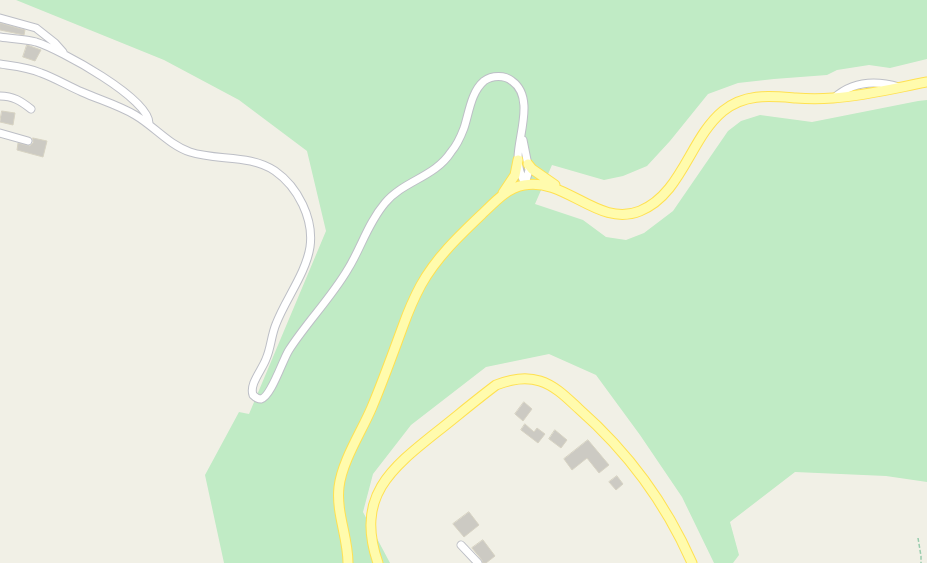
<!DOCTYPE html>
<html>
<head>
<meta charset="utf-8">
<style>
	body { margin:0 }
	canvas { display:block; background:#f1f0e6 }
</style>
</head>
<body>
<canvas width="927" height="563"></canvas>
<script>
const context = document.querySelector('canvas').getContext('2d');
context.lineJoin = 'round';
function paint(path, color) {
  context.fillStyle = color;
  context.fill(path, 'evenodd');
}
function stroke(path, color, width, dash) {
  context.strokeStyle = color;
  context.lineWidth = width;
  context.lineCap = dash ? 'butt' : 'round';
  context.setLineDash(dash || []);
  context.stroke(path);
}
const green = new Path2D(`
	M16,0H927V59L890,68L869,65L837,70L827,75L774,79L738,83L708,94L670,141L647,166L623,176L604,180L552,165L535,204L583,220L606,237L626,240L644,233L673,211L728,131L741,121L760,115L812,122L918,101L927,100V482L886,476L795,472L730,522L739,555L733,563H714L682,497L640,435L596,375L549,354L486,367L411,425L373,474L363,512L390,563H224L205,475L239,412L249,414L326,231L307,151L239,100L164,60Z`);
const building = new Path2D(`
	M0,23L25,30L24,35L0,30Z
	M27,45L41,50L35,61L23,57Z
	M2,111L15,113L13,125L0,122Z
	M33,138L47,141L43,157L17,150L18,143L30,146L33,143Z
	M524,402L532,409L523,421L515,414Z
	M525,424L534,432L537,428L545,434L538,443L521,430Z
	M555,430L567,440L561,448L549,439Z
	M588,440L609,465L599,473L587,458L572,470L564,459Z
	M617,476L623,484L616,490L609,482Z
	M469,512L479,525L464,537L453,524Z
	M483,540L495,556L486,563H483L482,560L472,548Z`);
const path = new Path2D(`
	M918,538L921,556V563`);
const minor = new Path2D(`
	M0,18L36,28L55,43L63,52
	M0,37C12,39 25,39 36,42C59,49 151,99 149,124
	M0,64C14,66 28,67 41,73C55,78 68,86 82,92C100,100 118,105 135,115C154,126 169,145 190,152C217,161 250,154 275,171C298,187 314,219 310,247C306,273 285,300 276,324C271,336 271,348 266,359C262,370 249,384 253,395C255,397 257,399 261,399C271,397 283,359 289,350C307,322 331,298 348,269C361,248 368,223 385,203C403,181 435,177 451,152C457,145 461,136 464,128C469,113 471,92 484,81C492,75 505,75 512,81C535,97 518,136 518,158C518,168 521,176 525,184
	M0,96C13,96 21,101 31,109
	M834,98C853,81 875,80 899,87
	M0,133L28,141
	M523,140L529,170L525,184
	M461,545L478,563`);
const major = new Path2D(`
	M528,164L532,169L555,185
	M503,193L515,175L518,160
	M348,563C348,537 336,513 339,487C342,461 362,431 372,407C383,381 393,353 403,326C408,312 414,298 421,285C436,258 458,237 480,216C493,204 506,188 524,185C566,177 598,228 640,211C682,194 690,138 723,111C745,93 770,96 796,98C808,99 821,99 833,98C864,96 896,88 927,82
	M378,563C355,497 390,469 438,431C457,416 476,400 496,385C511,379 525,376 540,381C556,386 568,399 579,409C628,452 666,504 692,563`);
paint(green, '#c0ebc5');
paint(building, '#cccac3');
stroke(building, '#d7d3c3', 1);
stroke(minor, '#bdbfc6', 9);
stroke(major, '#ffe151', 11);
stroke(path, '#98ccad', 1.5, [4, 2]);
stroke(minor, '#fff', 7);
stroke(major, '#fffbad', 9);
</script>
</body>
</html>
